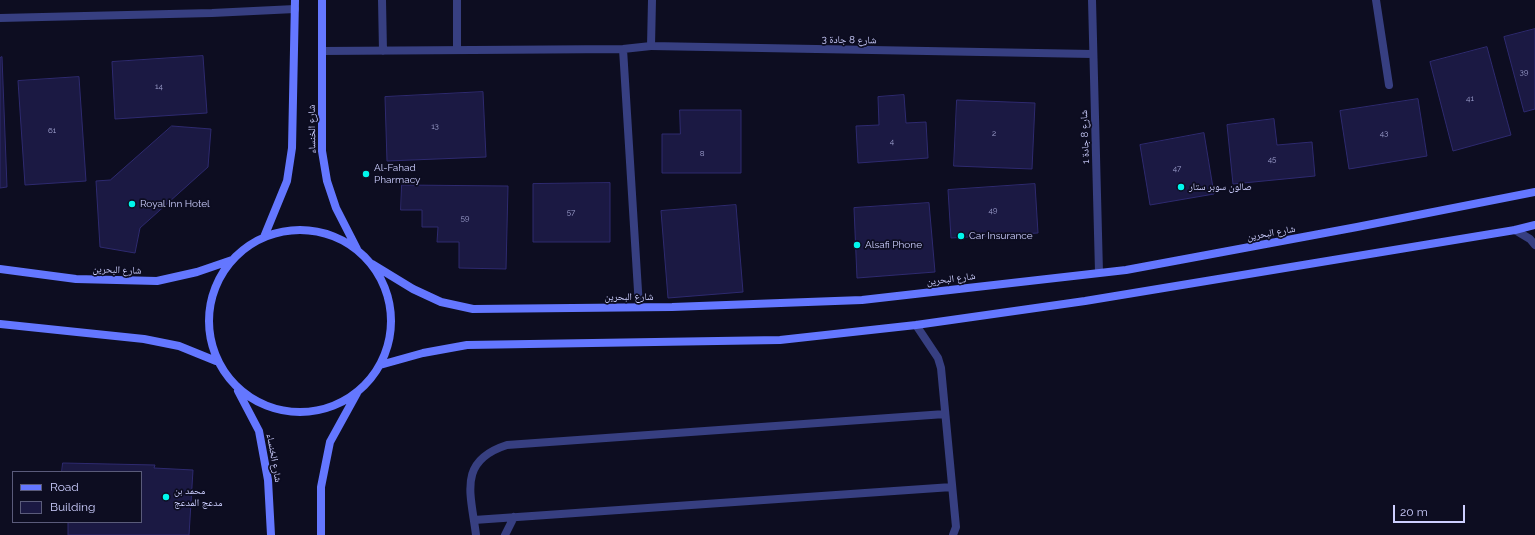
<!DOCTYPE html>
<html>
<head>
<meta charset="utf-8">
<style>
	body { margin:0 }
	#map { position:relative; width:1535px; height:535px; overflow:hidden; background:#0d0d21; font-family:Raleway,sans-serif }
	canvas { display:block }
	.legend { position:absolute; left:12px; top:471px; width:130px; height:52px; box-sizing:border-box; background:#0d0d21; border:1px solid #5a5b7a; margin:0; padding:5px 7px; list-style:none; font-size:12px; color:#cdcfff }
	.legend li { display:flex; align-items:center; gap:8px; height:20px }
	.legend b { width:20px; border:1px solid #5a5b7a }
	.scale { position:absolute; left:1393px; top:505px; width:72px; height:18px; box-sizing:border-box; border:2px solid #cdcfff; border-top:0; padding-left:5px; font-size:12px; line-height:14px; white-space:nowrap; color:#cdcfff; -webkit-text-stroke:3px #0d0d21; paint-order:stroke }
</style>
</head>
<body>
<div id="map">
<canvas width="1535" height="535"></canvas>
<ul class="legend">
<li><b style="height:5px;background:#6477ff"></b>Road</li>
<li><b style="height:11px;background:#1b1943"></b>Building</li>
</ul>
<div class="scale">20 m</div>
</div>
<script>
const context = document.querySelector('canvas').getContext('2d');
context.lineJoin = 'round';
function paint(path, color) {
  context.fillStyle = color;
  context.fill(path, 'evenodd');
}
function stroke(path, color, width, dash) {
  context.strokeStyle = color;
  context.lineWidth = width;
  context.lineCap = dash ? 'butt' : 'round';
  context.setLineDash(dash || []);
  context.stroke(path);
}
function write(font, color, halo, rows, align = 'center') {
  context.font = font + ' Raleway,"Noto Naskh Arabic",sans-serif';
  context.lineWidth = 3.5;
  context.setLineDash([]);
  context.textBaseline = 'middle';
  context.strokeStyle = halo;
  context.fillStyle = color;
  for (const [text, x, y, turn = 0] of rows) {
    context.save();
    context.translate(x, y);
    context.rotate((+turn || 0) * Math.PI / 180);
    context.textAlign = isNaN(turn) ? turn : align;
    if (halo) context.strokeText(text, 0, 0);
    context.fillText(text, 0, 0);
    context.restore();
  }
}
const building = new Path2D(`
	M1535,29V109L1524,112L1504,37Z
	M1487,47L1511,135L1453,151L1430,62Z
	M203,56L207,113L115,119L112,62Z
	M2,57L7,187L0,188V58Z
	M79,77L86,181L25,185L18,81Z
	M483,92L486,157L387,161L385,97Z
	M904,95L906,123L926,122L928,158L858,163L856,126L879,125L878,97Z
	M1418,99L1427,156L1349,169L1340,111Z
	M957,100L1035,103L1032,169L954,166Z
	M680,110H741V173H662V134H680Z
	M1274,119L1277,145L1312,142L1315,176L1233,184L1227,125Z
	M172,126L211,129L208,167L140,228L135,253L100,247L96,181L110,180Z
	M1204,133L1214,194L1150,205L1140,145Z
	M610,183V242H533V184Z
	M1035,184L1038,233L951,238L948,190Z
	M402,185L508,186L506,269L459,268V242H437L438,227H422V210H401Z
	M929,203L935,272L857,278L854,208Z
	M736,205L743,292L668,298L661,211Z
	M63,463L155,465L154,468L193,470L189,535H68V522H61H141V472H62Z`);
const lane = new Path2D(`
	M382,0L383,51
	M1376,0L1389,85
	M0,18L212,13L295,9
	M623,49L639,307
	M457,50V0
	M322,51L623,49L651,46
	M916,325L938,358L941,368L956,527L953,535
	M474,520L952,487
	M476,535C471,494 457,461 507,445L945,414
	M505,535L514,517`);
const street = new Path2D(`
	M652,0L651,46L1092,54
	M1092,0L1099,272
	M1515,230L1530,239L1535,245`);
const secondary = new Path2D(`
	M322,0V151L327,181L336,208L357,249
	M209 321a91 91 0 1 1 182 0a91 91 0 1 1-182 0Z
	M264,237L287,181L292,148L295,0
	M372,264L413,289L441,302L473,309L672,307L862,300L1126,270L1357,227L1535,192
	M0,269L76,279L157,281L197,272L232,260
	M0,324L144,339L179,346L216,361
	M380,365L423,353L467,345L780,340L916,325L1085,301L1515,230L1535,225
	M238,391L259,431L268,480L271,535
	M321,535V487L330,442L357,393`);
const markers = [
	[366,174,4,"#00f8ed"],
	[1181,187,4,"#00f8ed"],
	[132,204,4,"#00f8ed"],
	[961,236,4,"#00f8ed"],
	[857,245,4,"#00f8ed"],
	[166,497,4,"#00f8ed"]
];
const numberNames = [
	["39",1524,73],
	["14",159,87],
	["41",1470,99],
	["13",435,127],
	["61",52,131],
	["2",994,134],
	["43",1384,134],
	["4",892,142],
	["8",702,154],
	["45",1272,160],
	["47",1177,169],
	["49",993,211],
	["57",571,213],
	["59",465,219]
];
const streetNames = [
	["شارع 8 جادة 3",849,40,1],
	["شارع الخنساء",312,129,-91],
	["شارع 8 جادة 1",1085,137,-92],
	["شارع البحرين",1271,233,-10],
	["شارع البحرين",117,270,2],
	["شارع البحرين",951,279,-7],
	["شارع البحرين",629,297],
	["شارع الخنساء",274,458,80]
];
const poiNames = [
	["Al-Fahad",374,168],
	["Pharmacy",374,180],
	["صالون سوبر ستار",1189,187],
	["Royal Inn Hotel",140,204],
	["Car Insurance",969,236],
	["Alsafi Phone",865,245],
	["محمد بن",174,491],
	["مدعج المدعج",174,503]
];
paint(building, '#1b1943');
stroke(building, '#2e2a6f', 1);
stroke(lane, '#373f81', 8);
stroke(street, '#373f81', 8);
stroke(secondary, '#6477ff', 8);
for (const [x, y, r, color] of markers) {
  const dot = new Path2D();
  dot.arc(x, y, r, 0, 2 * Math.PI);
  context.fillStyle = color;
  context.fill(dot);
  stroke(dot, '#0d0d21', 1.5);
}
write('8px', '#a0a2d0', null, numberNames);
write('10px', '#cdcfff', '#0d0d21', streetNames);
write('10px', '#cdcfff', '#0d0d21', poiNames, 'left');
</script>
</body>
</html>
